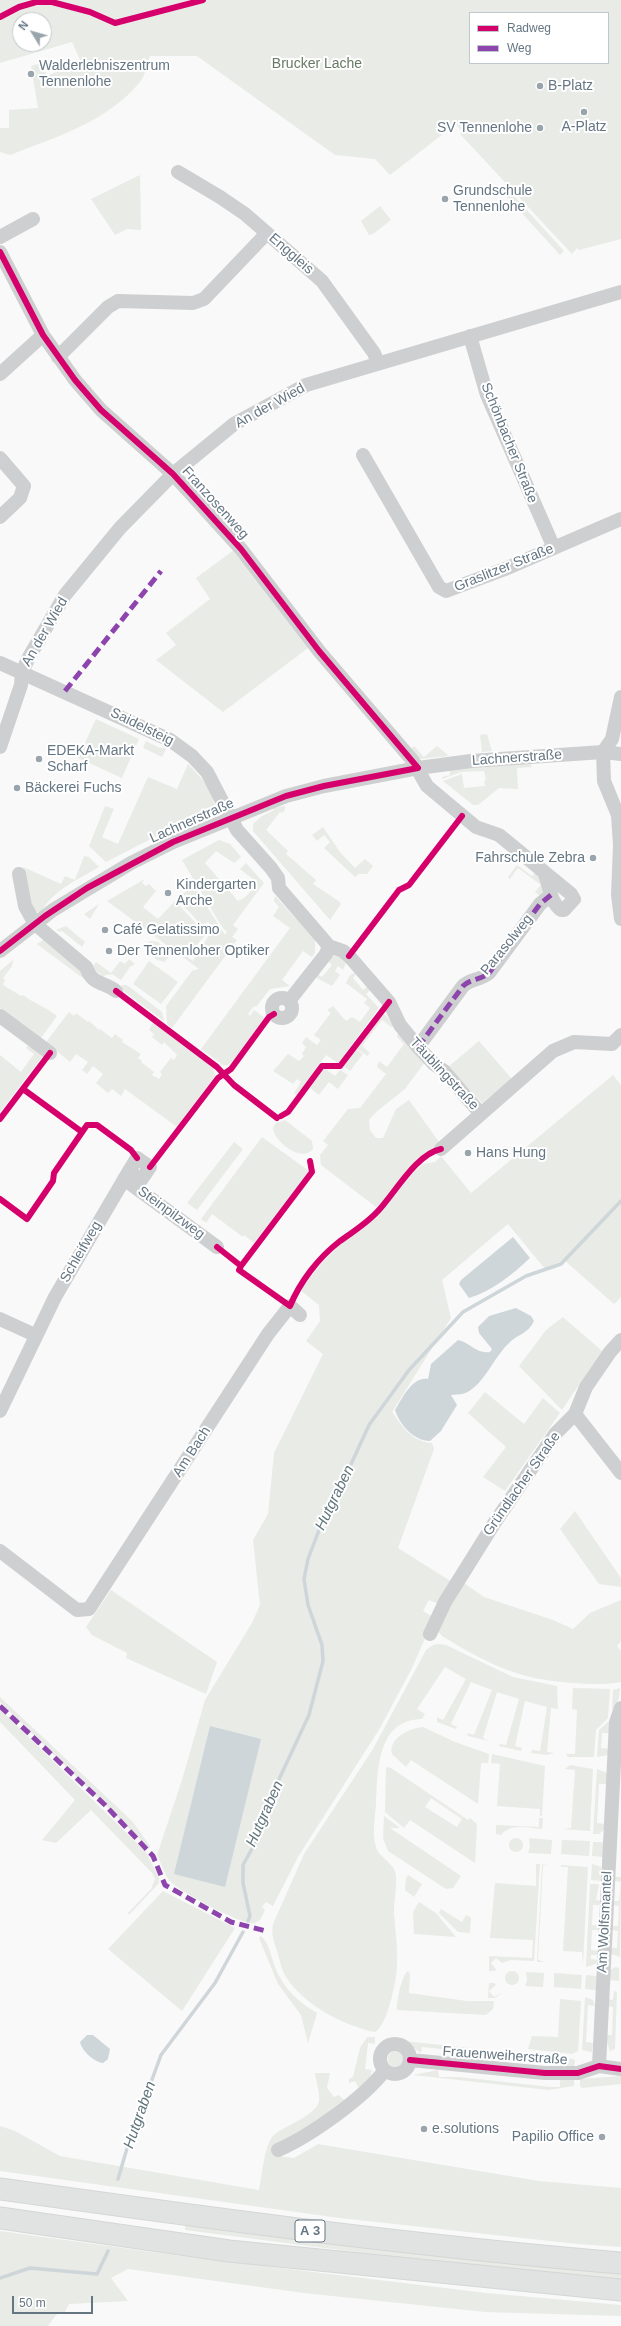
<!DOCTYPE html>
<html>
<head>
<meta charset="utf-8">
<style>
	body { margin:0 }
	#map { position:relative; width:621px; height:2326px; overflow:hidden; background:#f9f9f9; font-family:Helvetica,sans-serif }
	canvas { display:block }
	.legend { position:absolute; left:469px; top:12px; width:140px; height:52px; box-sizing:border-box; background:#fff; border:1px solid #c1c8cd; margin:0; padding:5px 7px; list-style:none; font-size:12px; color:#657683 }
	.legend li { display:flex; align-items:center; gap:8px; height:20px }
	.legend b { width:20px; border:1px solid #c1c8cd }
	.north { position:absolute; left:12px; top:12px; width:40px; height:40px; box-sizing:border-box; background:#fff; border:1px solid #c1c8cd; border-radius:50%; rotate:307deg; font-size:11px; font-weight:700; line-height:16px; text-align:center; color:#657683 }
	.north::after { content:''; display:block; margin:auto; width:14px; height:18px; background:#99a4ac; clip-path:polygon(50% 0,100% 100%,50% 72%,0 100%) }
	.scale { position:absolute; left:12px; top:2296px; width:81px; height:18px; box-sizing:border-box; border:2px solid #657683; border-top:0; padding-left:5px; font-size:12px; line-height:14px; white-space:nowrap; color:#657683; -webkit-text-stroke:3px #fff; paint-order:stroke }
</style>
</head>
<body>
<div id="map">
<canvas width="621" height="2326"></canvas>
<ul class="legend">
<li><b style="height:5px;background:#d6006c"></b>Radweg</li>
<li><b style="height:5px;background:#8e44ad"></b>Weg</li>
</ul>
<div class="north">N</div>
<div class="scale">50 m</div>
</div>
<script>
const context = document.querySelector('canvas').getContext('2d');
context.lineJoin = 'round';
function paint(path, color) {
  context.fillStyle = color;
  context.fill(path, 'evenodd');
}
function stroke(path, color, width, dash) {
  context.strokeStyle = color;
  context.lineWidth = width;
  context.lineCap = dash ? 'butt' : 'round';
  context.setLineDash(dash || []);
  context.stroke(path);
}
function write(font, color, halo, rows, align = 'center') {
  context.font = font + ' Helvetica,sans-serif';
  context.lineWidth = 4;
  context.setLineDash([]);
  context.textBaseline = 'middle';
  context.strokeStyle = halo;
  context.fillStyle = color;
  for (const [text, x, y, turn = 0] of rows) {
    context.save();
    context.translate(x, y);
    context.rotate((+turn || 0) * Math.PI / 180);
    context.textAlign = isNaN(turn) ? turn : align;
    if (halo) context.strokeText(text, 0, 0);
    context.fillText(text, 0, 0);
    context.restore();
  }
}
const green = new Path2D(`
	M0,0H621V239L579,250L577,248L572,254L460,134L462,132L456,124L390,175L375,159L335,155L197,56H150C147,64 145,76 140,82C107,122 56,137 10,155L0,152V128H9V110L38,108L31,66L41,63L47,76L81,62L72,42L0,63ZM470,13H608V63H470ZM20,20H44V44H20Z
	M140,175L141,230L127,229L115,235L91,199Z
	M504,185L564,251L560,255L500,189Z
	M380,206L391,220L373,234L369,235L361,221Z
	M234,550L308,648L223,712L156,660L176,645L166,633L210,599L196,578Z
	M96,719L139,739L122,778L78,758Z
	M487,734L492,751L482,752L480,735Z
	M146,741L160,748L167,747L162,757L143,748Z
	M414,746L424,757L437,746L449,756L420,759L410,750Z
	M530,762L532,767L517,768L518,789L499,788L478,805H473L443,781L462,774L464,788L485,786L484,781L486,780L484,771L461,772L442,779V777L450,775L449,769Z
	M188,764C200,776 215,792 215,810L210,816L178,830L172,828L106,862L89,846L105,806L114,809L102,837L118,844L148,777L177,789Z
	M285,806V810L282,813L280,812L266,830L288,851L286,854L316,880L313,884L340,902L341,904L330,920L253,831V824L262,816L274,810L273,808Z
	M323,827L340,852L355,868L365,859L373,866L367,874H359L355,877L324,848L330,842L324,835L317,841L312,835Z
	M219,840L230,844L241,857L234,863L216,851L205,863L238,901C247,898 255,888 253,879L240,869L246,863L264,883L233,925L238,929L232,937L237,940L172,1028L167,1024L166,1006L192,971L199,969L107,901L145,879L142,883L146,886L149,884L156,891L143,907L158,919L175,901L206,934L187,957L193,961L214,927L208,922L201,925L177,898L194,886L225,935L227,932L222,927L182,860Z
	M84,856L89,857L99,867C79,879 51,891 41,913L33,911L23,867L61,884L65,876L75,880Z
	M517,865L532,876L537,870L546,886L541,897L535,892L541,885L518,868L510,879L508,877Z
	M275,896L315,939V953L312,957L303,951L282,980L290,986L270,989L256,1007L254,1006L248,1014L250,1016L254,1010L265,1018L233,1061L228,1065H223L201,1049L290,928L273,916L279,907L274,901Z
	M99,904L90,919L84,914Z
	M66,926L85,942L82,947L62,931L60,932L56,930Z
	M43,940L84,971V979L37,944Z
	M150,941L158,942L170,954L165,962L157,960L146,951V946Z
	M334,955L347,960L343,970L338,966L335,971L340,975L332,986L313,976L316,973L322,977L332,965L326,960Z
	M129,959L135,964L130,967L121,980L112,974L102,976L92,967L96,962L111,973L120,961L125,964Z
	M13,960L12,966L3,978L5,980L3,985L21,996L23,995C35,1004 44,1006 57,1016L41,1038L0,1008V971Z
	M149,961L178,982L161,1004L133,984Z
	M357,972L353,978L363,990L369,985L372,988L366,994L379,1008L338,1063L326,1055L297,1095L294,1093L301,1082L297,1079L293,1084L273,1071L288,1054L299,1061L304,1056L302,1054L306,1047L302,1043L306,1037L317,1045L321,1040L314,1035L331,1013L327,1010L333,1006L346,1021L352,1017L360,1022L370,1008L364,1003L367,999L346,983L350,975Z
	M122,985H127L162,1012L164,1021L122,990Z
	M69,1012L74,1016L76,1013L88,1022L89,1021L99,1030L100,1029L112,1038L115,1034L123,1040L122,1042L141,1054L138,1058L142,1061L141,1062L154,1072L152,1075L159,1079L162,1074L160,1072L171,1058L174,1060L177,1055L164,1042L162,1045L152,1037L154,1034L149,1030L153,1022L213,1067L215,1076L177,1127L125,1089L121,1096L112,1089L108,1093L96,1083L103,1074L93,1066L87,1074L82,1070L88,1062L76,1054L70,1062L46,1042Z
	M383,1012L394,1026L391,1027L382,1020L362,1046L370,1053L367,1056L356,1048Z
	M398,1031L425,1062L405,1089L376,1112L369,1120L370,1130L376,1138H383L396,1109L409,1100L439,1142L404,1175L381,1204L376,1207L321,1165L320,1155L328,1145L323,1141L348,1109L360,1108L386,1074L377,1067L379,1061L387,1067L404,1044L397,1037Z
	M479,1041L512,1079L482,1103L448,1067Z
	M31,1042L46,1052L0,1112V1055L21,1072L34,1054L26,1048Z
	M356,1049L363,1054L350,1071L343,1066Z
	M324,1068L335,1076L340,1070L348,1075L338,1089L329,1082L319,1095L310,1088Z
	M613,1075L621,1085V1297L614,1304L564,1260L545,1269L508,1224L442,1280L451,1318L392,1412C403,1427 412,1442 432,1443L434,1449L398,1548L452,1582L441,1601L436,1603L429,1600L423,1611L431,1616L433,1620L412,1668L380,1728L298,1857L273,1906L266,1902L262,1907L265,1910C262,1915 261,1922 254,1923C243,1926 176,1890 169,1880C164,1873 161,1863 157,1855L182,1780L205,1700L252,1623L260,1605L253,1540L268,1514L274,1453L323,1354L306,1341L320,1321L319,1305L300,1290L320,1265L342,1242L361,1230L379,1213L408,1177L423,1164L435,1162L441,1156L471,1193Z
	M285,1120L312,1141L313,1149C301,1164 273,1140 273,1128L276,1123Z
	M262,1137L309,1171L254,1243L244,1235L243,1237L212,1214L206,1223L201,1219Z
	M234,1142L243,1149L197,1210L187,1203Z
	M563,1317L602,1351L562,1410L519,1366L546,1330Z
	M485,1392L524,1424L543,1398L560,1413L505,1491L483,1477L506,1447L468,1413Z
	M575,1511L621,1578V1587L599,1584L560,1529Z
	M461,1581L484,1597L553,1620L573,1629L590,1613L621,1600V1641L617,1646L621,1651V1682C605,1685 589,1684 572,1683C517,1679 488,1664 442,1636L438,1631Z
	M111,1590L217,1662L206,1694L126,1658L127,1653L92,1635L86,1627Z
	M438,1644L446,1645L513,1677L557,1686L558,1709L551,1708L547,1752L554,1753L547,1755L531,1753L532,1750L540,1751L547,1707L525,1701L515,1746L522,1748L521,1751L499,1746L500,1744L506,1745L519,1699L497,1692L483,1738L489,1741L468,1736L467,1733L474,1735L492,1690L471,1682L451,1724L457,1727L456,1729L437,1722V1717L443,1720L466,1679L445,1667L417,1709L425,1714L422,1719C376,1720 378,1771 376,1804C375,1818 372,1834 376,1847C379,1858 395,1863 396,1876C397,1888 394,1900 394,1912C395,1930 398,1947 397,1964C397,1978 388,2025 375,2032C344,2026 304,2005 286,1977C281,1969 280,1960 277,1951C274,1942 271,1934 273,1924L304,1854L373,1749L426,1650L433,1645Z
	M573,1688L610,1689L608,1718L596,1730L594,1757H568L566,1754H575L577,1710L572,1709Z
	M620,1688L619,1698L612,1712L613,1690Z
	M0,1697L132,1821L150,1846L149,1848L0,1702Z
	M0,1709L146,1852L159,1878V1883L129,1915L128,1913L151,1889L155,1879L152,1873L91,1810L56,1843L42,1840L75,1800L3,1725L0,1722Z
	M609,1721L610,1733H602L601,1748L609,1749L608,1755L597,1757L599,1730Z
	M423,1727L455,1742L489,1754L488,1763H481L478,1804L411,1760L406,1767L392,1754C388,1738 410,1728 423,1727Z
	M492,1754L545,1766L542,1816H540V1809L497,1806L500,1764L491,1763Z
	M570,1765L593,1769L590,1831L563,1829L571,1828L575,1770L565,1769Z
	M386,1767L391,1768L468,1820L470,1818L477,1824L475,1863L410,1820L404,1828L385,1812ZM431,1798L462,1819L457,1827L425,1807Z
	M597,1769L607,1773V1784H599L597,1823L605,1824V1829L599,1834H593Z
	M384,1816L400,1828H390L461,1876L453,1888L446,1889L388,1851L383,1838Z
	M539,1818H543L542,1829C528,1828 511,1823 501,1835L496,1834V1825L539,1827Z
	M509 1845a7 7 0 1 1 14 0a7 7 0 1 1-14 0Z
	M529,1838L552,1840L551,1854L528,1853L530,1847Z
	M562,1840L590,1841L589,1856L561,1854Z
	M593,1842H604L603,1857L592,1856Z
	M536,1864H540L534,1961L511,1960L502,1963L496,1958L491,1963L496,1969L495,1971H489V1956L532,1958L533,1940L490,1938L495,1883L536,1886Z
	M542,1864L551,1866L543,1865L538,1960L545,1962H537Z
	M592,1864L601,1867L602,1881L591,1880Z
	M561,1865L588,1867L583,1964L582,1952L563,1951L568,1867H561Z
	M408,1875L422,1884L414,1897L405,1890L406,1878Z
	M621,1875L620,1957L611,1954L610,1948H617L618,1931L611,1930V1926H618L619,1906L612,1905V1901H619L621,1882L614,1881V1877H621Z
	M590,1884H599L596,1900L601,1901V1905H593L592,1925H600L599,1930H592L591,1950L598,1951V1955H591V1959L598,1960L596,1964L586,1967Z
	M163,1891L235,1928L182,2011L108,1949Z
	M419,1902L436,1913L456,1937L414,1934L413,1912Z
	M441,1909L462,1922L466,1915L471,1918L470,1933L458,1932L439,1913Z
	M261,1936C270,1944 271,1957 275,1967C283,1988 298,2002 317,2013L308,2043L301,2015L278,1984L259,1938Z
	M615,1967L619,1968V1981L608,1980L609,1971Z
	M408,1971L410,1974L409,1993L467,2001H494L493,2009L486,2015L397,2010C396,2003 402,1974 408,1971Z
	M505 1978a7 7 0 1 1 14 0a7 7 0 1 1-14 0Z
	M526,1972L544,1973L543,1987L525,1986L527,1980Z
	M554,1973L582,1975L581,1989L554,1987Z
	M586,1975L597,1976L596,1990L585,1989Z
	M489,1983H494L496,1985L489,1991L494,1997L502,1993L495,1998H488Z
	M614,1991L617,1992L615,2049L610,2051L605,2035H612L613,2007L606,2006L607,1999L613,2000Z
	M585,1997L593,2000L595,2006L588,2005L586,2042L593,2043L592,2052L582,2050Z
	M560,1999L581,2001L578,2051L572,2054L528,2049L532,2036L558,2037Z
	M367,2037H375V2044L368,2043L365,2069L372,2070L370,2078L359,2088L355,2081L349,2083V2079L353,2077L360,2048Z
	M404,2041L573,2059L575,2060L574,2068H561V2061L422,2047L421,2053Z
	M388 2059a8 8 0 1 1 16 0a8 8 0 1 1-16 0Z
	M438,2070L439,2077H459L551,2087H560V2079L574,2080V2086L548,2090L413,2075Z
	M315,2073H330L327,2088L334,2097L339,2095L344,2100L312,2125L278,2156L294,2158L318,2144L539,2181L621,2188V2247L577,2244L340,2218L0,2171V2126L15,2131L60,2156L259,2190C262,2177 264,2146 273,2136C283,2126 316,2116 319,2101C320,2093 316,2081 315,2073Z
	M621,2076V2084L582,2088L580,2086V2079Z
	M185,2223L621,2271V2279L402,2258L185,2230Z
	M0,2231L174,2255L486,2293L621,2305V2316L485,2312L304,2293L128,2269L111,2278L128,2301L69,2304L65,2312L56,2315L48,2326H0Z`);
const water = new Path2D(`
	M513,1237L530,1258C512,1275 492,1291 469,1298L459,1284L461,1280Z
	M516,1308L531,1316L534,1321C528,1334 518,1334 509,1343C495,1356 487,1378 472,1389C465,1395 460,1394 451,1395L457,1405L441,1431L430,1441C414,1441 400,1425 395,1410C402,1399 412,1376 428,1379L431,1364L458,1340C471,1343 476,1354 490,1352L492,1349L479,1333L478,1327L489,1316Z
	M210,1726L261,1739L225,1887L174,1874Z
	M87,2035H93L110,2049L108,2059L103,2063C94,2062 82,2051 80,2042Z`);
const stream = new Path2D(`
	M248,1921L250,1916L243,1883V1865L253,1847L274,1790L309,1715L323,1661L322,1645L308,1605L304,1579L308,1559L329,1504L341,1486L369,1425L409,1370L463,1312L526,1276L561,1264L621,1201
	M118,2179L128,2145L161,2055L215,1983L243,1932
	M0,2278L30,2268L97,2274L108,2251`);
const minor = new Path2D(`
	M178,172L220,197L245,214L322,281L374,353L378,363
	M0,237L33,219
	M0,252L43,335L75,380L101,410L173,474L241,549L319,651L413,761L427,786L476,827L499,835L571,894L574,899L564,910H561C549,901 550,885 544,872
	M470,336L487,395L554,548
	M58,357L108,307L118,301L193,303L204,299L267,233
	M0,374L43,335
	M363,455L439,587L446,591L505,569L621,519
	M0,458L24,486L20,498L0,517
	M0,663L170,740L192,756L207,772L237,830L271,868L278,878L279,888L329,946L343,951L349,956L389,1002L400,1025L418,1047L434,1064L444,1071L481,1114L553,1051L574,1042L612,1044L621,1035
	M621,697L612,739L603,752L604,781L618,815L620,845L618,895L621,919
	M0,747L21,685L22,672L29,657L65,595L120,528L173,474L234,424L306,385L621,292
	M19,874L25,906L35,924L86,967C93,986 103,981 116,991
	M0,951L53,910L131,863L173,842L286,796L324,786L418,768L471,761L603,752L621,754
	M272 1008a10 10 0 1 1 20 0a10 10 0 1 1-20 0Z
	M289,1001L326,954L329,946
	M0,1016L50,1053
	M418,1047L463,986C470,979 481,980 489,973L540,904L551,895
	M441,1149L481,1114
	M124,1179L217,1247
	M0,1319L35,1335
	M0,1411L55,1297L129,1171L137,1158L150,1167L141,1180L129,1171
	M575,1414L621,1473
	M0,1551L77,1610L89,1609L268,1334L290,1306L300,1315
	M430,1634L445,1602L495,1522L555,1434L575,1414L586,1387L610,1352L621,1340
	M380 2059a15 15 0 1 1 30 0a15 15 0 1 1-30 0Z
	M410,2060L545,2073H578L599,2066L621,2069
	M599,2066L616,1722L621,1708
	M278,2150C310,2136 364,2098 385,2070`);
const highway = new Path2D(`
	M0,2189C207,2218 413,2246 621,2263
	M0,2218L229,2251L621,2290`);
const quiet = new Path2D(`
	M65,691L161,571
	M418,1047L463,986C470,979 481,980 489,973L540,904L551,895
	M0,1706L105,1805L153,1856L165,1885L231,1922L266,1931`);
const cycleway = new Path2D(`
	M0,17L19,7L36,2H52L90,12L115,23L203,0
	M0,252L43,335L75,380L101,410L173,474L241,549L319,651L418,768L324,786L286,796L173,842L87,888L45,916L0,951
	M349,956L399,890L409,885L462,816
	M116,991L217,1067L234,1085L277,1118
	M23,1089L82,1132
	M281,1116L288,1112L322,1066H340L389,1002
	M0,1119L50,1053
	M150,1167L218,1078L231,1069L269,1017L274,1014
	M0,1199L27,1219L53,1181L54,1173L87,1125H97L131,1150L137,1158
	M217,1247L241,1266L239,1270L290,1306C300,1282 318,1258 340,1241C353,1232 367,1223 378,1211C395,1193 416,1154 441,1149
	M241,1266L312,1172L310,1161
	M410,2060L545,2073H578L599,2066L621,2069`);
const markers = [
	[31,74,4,"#99a4ac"],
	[540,86,4,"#99a4ac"],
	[584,112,4,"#99a4ac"],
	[540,128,4,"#99a4ac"],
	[445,199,4,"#99a4ac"],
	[39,759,4,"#99a4ac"],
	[17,788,4,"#99a4ac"],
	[593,858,4,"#99a4ac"],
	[168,893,4,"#99a4ac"],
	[105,930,4,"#99a4ac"],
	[109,951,4,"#99a4ac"],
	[468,1153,4,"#99a4ac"],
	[424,2129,4,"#99a4ac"],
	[602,2137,4,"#99a4ac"]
];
const shields = [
	[310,2231,30]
];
const shieldNames = [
	["A 3",310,2231]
];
const parkNames = [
	["Brucker Lache",317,64]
];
const poiNames = [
	["Walderlebniszentrum",39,66],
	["Tennenlohe",39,82],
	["B-Platz",548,86],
	["A-Platz",584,127,"center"],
	["SV Tennenlohe",532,128,"right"],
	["Grundschule",453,191],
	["Tennenlohe",453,207],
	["EDEKA-Markt",47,751],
	["Scharf",47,767],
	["Bäckerei Fuchs",25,788],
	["Fahrschule Zebra",585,858,"right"],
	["Kindergarten",176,885],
	["Arche",176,901],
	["Café Gelatissimo",113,930],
	["Der Tennenloher Optiker",117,951],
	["Hans Hung",476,1153],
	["e.solutions",432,2129],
	["Papilio Office",594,2137,"right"]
];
const streetNames = [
	["Enggleis",291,254,41],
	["An der Wied",270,406,-29],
	["Schönbacher Straße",509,443,68],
	["Franzosenweg",215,503,48],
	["Graslitzer Straße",504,568,-22],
	["An der Wied",45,632,-60],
	["Saidelsteig",142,727,26],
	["Lachnerstraße",517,758,-4],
	["Lachnerstraße",192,821,-24],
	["Parasolweg",507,945,-51],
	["Täublingstraße",444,1074,47],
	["Steinpilzweg",171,1213,36],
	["Schleifweg",81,1252,-60],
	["Am Bach",192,1452,-57],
	["Gründlacher Straße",522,1484,-55],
	["Am Wolfsmantel",605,1922,-87],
	["Frauenweiherstraße",505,2056,4]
];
const waterNames = [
	["Hutgraben",335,1498,-64],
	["Hutgraben",265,1814,-66],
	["Hutgraben",140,2115,-71]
];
paint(green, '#e8ebe6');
paint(water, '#ced6d9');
stroke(stream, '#ced6d9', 3.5);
stroke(highway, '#d5d6d6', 23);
stroke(minor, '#cecfd0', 14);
stroke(highway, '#e1e2e2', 21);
stroke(quiet, '#8e44ad', 5, [10, 5]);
stroke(cycleway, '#d6006c', 6);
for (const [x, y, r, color] of markers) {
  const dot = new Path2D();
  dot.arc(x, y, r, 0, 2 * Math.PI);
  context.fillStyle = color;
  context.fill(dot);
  stroke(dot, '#fff', 1.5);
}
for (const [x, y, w] of shields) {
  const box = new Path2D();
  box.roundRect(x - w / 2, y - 11, w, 22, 3);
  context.fillStyle = '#fff';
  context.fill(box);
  stroke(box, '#657683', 1);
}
write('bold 13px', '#657683', null, shieldNames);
write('14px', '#687a64', '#fff', parkNames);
write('14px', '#657683', '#fff', poiNames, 'left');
write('14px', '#657683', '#fff', streetNames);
write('italic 15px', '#60757c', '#fff', waterNames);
</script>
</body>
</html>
